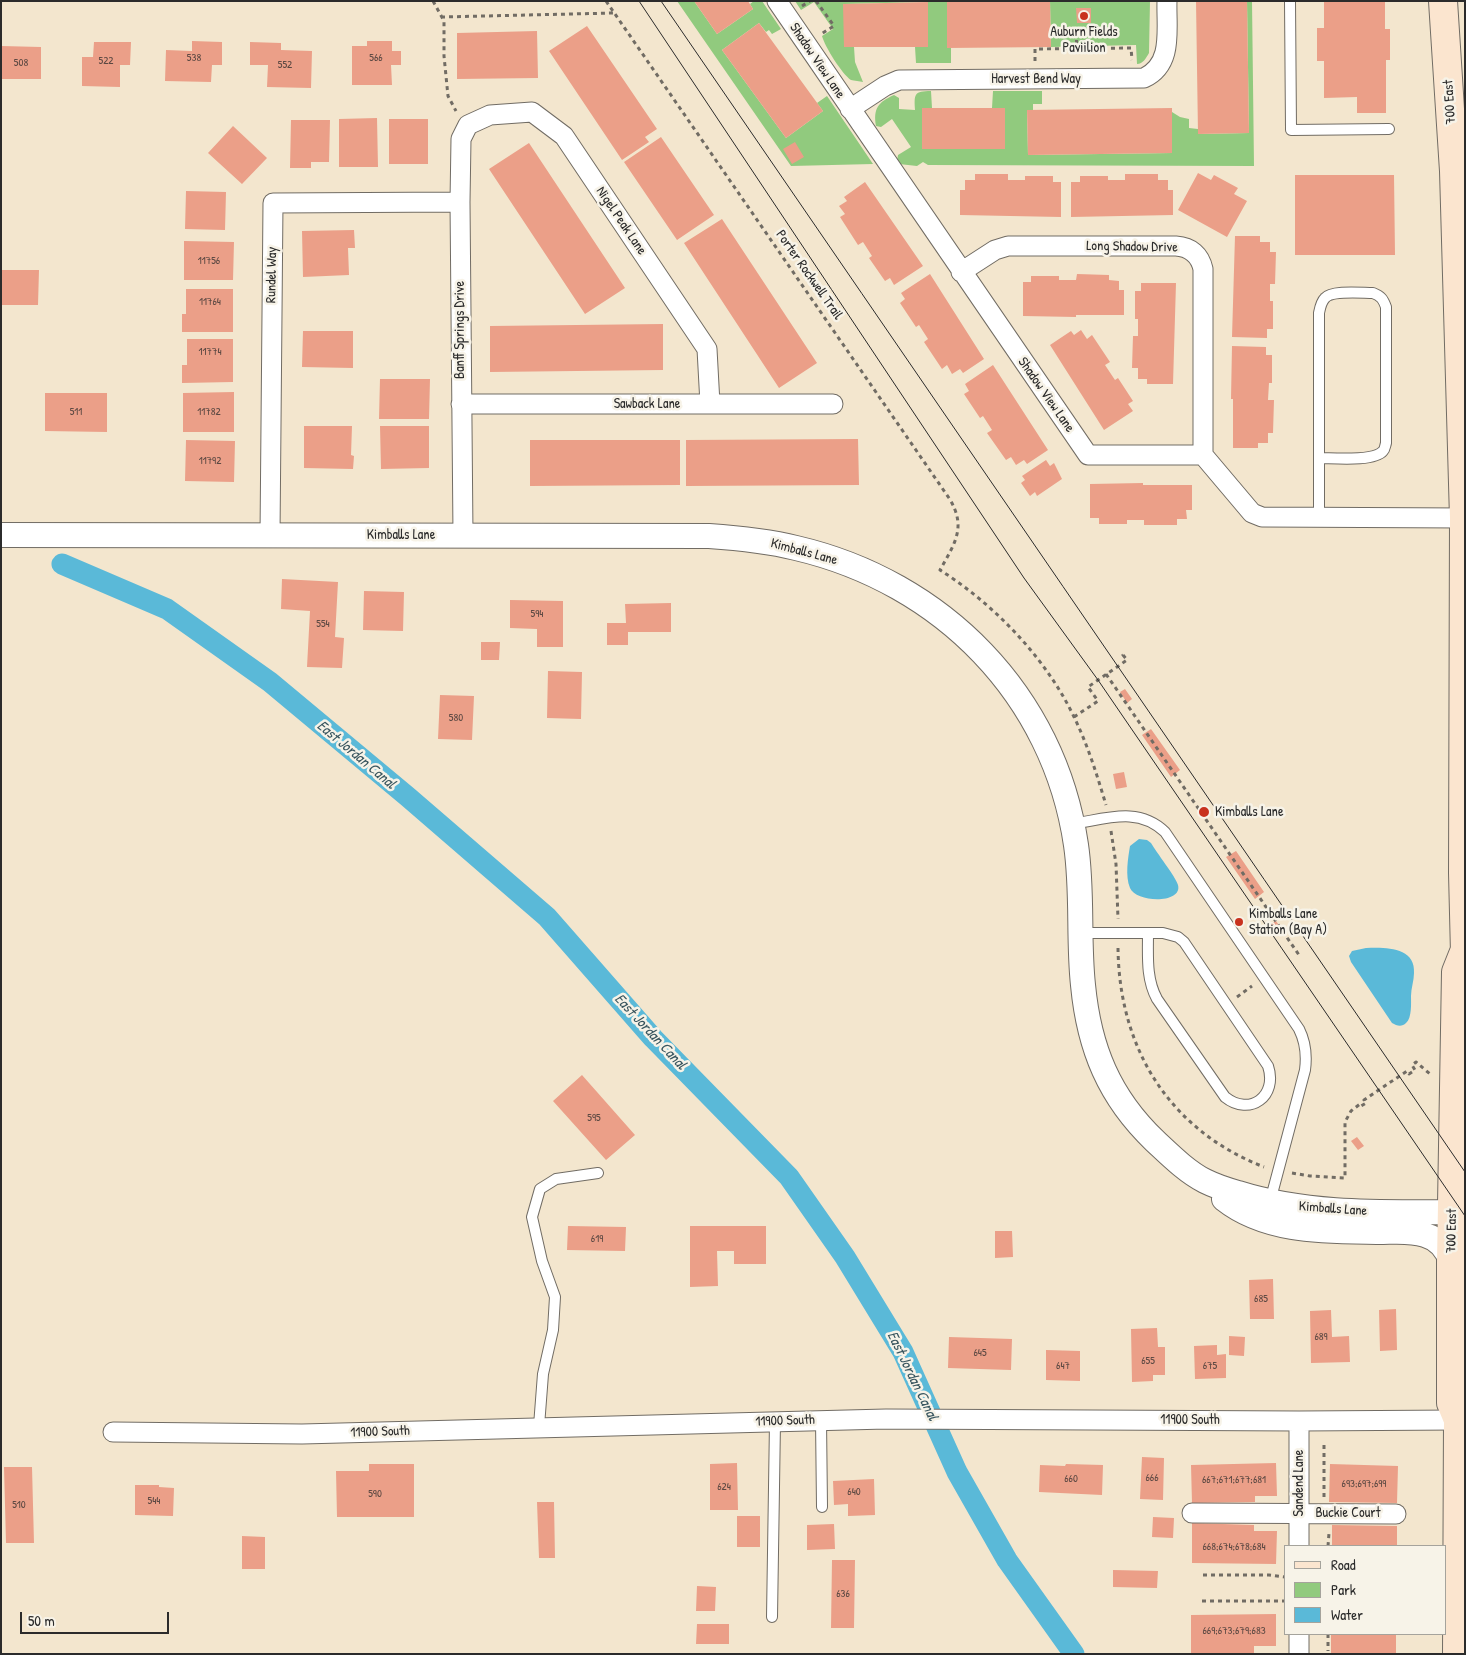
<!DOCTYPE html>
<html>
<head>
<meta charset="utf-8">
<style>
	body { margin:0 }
	#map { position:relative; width:1466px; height:1655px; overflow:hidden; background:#f3e6ce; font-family:"Patrick Hand",sans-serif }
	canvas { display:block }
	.frame { position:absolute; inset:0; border:2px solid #2b2b2b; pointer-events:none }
	.legend { position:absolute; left:1284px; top:1545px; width:162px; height:90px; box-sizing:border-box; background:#f7f3e8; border:1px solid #a5a39c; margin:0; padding:6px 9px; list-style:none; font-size:15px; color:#2b2b2b }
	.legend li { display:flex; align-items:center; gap:10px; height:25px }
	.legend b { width:25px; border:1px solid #a5a39c }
	.scale { position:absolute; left:20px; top:1612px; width:149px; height:22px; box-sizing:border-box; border:2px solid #2b2b2b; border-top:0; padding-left:6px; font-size:15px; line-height:18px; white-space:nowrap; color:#2b2b2b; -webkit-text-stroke:4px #f7f3e8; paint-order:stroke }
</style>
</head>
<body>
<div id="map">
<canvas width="1466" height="1655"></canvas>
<div class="frame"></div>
<ul class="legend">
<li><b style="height:6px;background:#fbe5cf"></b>Road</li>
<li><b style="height:14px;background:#91ca7e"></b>Park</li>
<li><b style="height:14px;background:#5ab9d8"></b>Water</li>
</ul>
<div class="scale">50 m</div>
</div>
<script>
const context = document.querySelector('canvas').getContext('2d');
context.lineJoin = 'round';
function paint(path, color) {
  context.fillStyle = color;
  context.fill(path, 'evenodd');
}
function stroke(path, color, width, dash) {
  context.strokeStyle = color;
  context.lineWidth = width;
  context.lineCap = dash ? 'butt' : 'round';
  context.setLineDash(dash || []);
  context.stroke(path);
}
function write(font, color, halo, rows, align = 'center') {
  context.font = font + ' "Patrick Hand",sans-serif';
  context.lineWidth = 5;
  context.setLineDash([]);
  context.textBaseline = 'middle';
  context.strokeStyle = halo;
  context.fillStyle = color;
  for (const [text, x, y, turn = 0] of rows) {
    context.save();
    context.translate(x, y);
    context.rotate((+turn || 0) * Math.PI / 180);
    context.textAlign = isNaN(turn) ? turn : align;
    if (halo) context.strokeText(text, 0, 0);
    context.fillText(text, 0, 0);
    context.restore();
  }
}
const green = new Path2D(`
	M677,1H694L717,34L753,9L750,4L754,1H762L781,29L772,34L769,30L766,32L759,23L722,50L786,138L823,111L817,103L827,96L873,164L791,166Z
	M795,1H947V47H951V63H916L915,47L928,46L927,2L845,4L844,47H854L855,62L863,82C860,81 854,81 851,80C842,74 825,47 822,36L833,29L814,2L801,10Z
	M1050,1H1150L1149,53C1146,58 1143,64 1137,64L1136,45L1051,47Z
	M1247,1H1252L1254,166L928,165L923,162L917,166L899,164L897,161L898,155L911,147L892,119L881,127L876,126C873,109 878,102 894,95L899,98V109L915,110C914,94 914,91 931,91L932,108H922V149H1004L1005,108H992L993,91H1042V104H1033V110H1027L1028,155L1172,153V112L1180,117L1189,119V128L1198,129V134L1249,133Z`);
const water = new Path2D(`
	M1139,839L1147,840L1151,843C1156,852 1176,877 1178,885C1183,904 1136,903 1130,888C1125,876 1128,858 1130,846Z
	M1366,948C1385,947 1416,947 1414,973C1414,981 1411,988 1411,996C1411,1003 1412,1018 1406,1023C1402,1027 1397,1026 1392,1023L1351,962L1349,956L1352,951Z`);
const canal = new Path2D(`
	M62,564L167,609L270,682L408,797L547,917L653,1038L789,1177L845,1257L903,1352L957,1472L1007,1560L1074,1654`);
const building = new Path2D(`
	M694,1H748L753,9L717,34Z
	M947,1H1050L1051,47L947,48Z
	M1196,1H1247L1249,133L1198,134Z
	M1324,1H1385V29H1390V60H1386V113H1357V97L1324,98V61H1317V28H1324Z
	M928,2V47H844L843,4Z
	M1076,8H1091V23H1077Z
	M759,23L823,111L786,138L722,50Z
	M587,26L657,129L645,137L649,142L622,160L549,51Z
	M537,31L538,78L457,79V33Z
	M192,41L222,42V65H212L211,82L165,81L166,50L192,51Z
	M367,41H392V51H401V65H391L392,85H352V46H367Z
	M94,42H131L130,65H120V87L82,86V57H93Z
	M250,42L281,43V50L312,51L311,88L267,87L268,65H250Z
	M1,46L41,47V79H1Z
	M922,108H1005V149H922Z
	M1172,108V153L1028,155L1027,110Z
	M377,118L378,167H339V119Z
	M389,119H428V164H389Z
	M291,120H330L329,162H311V168H290Z
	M233,126L267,158L242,184L208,153Z
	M661,137L714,215L677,240L624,162Z
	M795,142L804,157L792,164L783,149Z
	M529,143L625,288L585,314L489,169Z
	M1198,173L1211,180L1214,175L1238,188L1234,194L1247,201L1227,237L1178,210Z
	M975,174H1008V180H1025V176H1053V182H1061V217L960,215V190H965V180H975Z
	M1125,174H1158V180H1168V190H1173V215L1071,217V182H1080V176H1108V180H1125Z
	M1295,175H1394L1395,255H1295Z
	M865,182L923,266L894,285L890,278L885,281L869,258L872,256L863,242L858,245L840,217L845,214L839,206L847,201L844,197Z
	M186,191L226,192L225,230L185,229Z
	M722,219L817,363L779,388L684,243Z
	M354,230L355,248H348L349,275L303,277L302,231Z
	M1235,236H1260V242H1270V252H1276L1275,284H1270V301H1273V329H1267V338L1232,337Z
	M184,241L234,242L233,280H184Z
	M1,270H39L38,305H1Z
	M930,274L984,359L963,373L960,369L952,374L947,365L942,369L924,342L928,339L919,325L916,327L900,303L905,299L901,293Z
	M1077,274L1109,275V280L1119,281V290H1124V315H1076V317L1023,316V282H1031V276H1059V280H1076Z
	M1141,283H1176L1173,384H1147V379H1138V368H1132L1133,336H1138V319H1135V291H1141Z
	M186,289H233V332H182V314H186Z
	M663,324V370L490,372V326Z
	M1081,330L1087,339L1092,335L1110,362L1105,365L1115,380L1118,378L1133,401L1128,404L1133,411L1104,430L1050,345L1071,331L1074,335Z
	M303,331H353V368L302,367Z
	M187,339H233V382L182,383V365H187Z
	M1232,346L1266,347V355H1272V383H1269L1268,400H1274L1273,433H1268V443H1258V448H1233V399H1231Z
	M993,365L1048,450L1027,464L1024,460L1016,465L1011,457L1006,460L987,433L992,430L983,416L980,418L964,394L969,391L965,384Z
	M380,379H430L429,419H379Z
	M234,392V432H183V393Z
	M45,393H107V432L45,431Z
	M304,426H352L351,455L354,456L353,469L304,468Z
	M380,426H429V468L381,469Z
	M858,439L859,485L686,486V440Z
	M186,440L235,441L234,482L185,481Z
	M530,440H680V485L530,486Z
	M1046,460L1050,466L1054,463L1062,479L1037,496L1035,492L1030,496L1021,483L1025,480L1022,476Z
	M1143,483V485H1192V510H1186L1187,519H1177V525H1144V520H1127V524H1099V518H1090V484Z
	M282,579L338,582L335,637L344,638L342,668L307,667L310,611L281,609Z
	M364,591L404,592L403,631L363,630Z
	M510,600L563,601V647H537V629L510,628Z
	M671,603V632H628V645H607V623H626L625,604Z
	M481,642H500L499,660H481Z
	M548,671L582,672L581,719L547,718Z
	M1125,689L1132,699L1127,703L1120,692Z
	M440,695L474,696L472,740L438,739Z
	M1151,729L1180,770L1171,777L1142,735Z
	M1124,772L1127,787L1116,789L1113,774Z
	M1236,851L1264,892L1255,899L1226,857Z
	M1276,921L1283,931L1277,935L1270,924Z
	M582,1075L635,1135L606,1160L553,1101Z
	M1357,1137L1364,1146L1358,1150L1351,1141Z
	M568,1226L626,1227L625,1251L567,1250Z
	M690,1226H766V1264H734V1251H717L718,1286L690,1287Z
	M995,1231H1012L1013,1257L995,1258Z
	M1273,1279L1274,1319H1250L1249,1280Z
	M1396,1309L1397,1350L1380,1351L1379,1310Z
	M1331,1310L1332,1337L1349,1336L1350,1362L1311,1363L1310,1311Z
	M1157,1328L1158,1347H1165V1375H1153V1381L1132,1382L1131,1329Z
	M1229,1336L1245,1337L1244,1356L1229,1355Z
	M949,1337L1012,1339L1011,1370L948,1368Z
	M1217,1345V1355L1226,1354V1378L1195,1379L1194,1346Z
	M1046,1350L1080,1351V1381L1046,1380Z
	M1142,1457L1164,1458L1163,1500L1140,1499Z
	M737,1463L738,1510H710V1464Z
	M1276,1463L1277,1496H1255V1502L1192,1503L1191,1465Z
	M369,1464H414V1517H337L336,1471H369Z
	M1066,1464L1103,1465L1102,1495L1039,1492L1040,1465L1065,1466Z
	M1330,1464L1398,1466L1397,1503L1329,1502Z
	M4,1467H32L34,1543H6Z
	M874,1479L875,1515L848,1516V1504L834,1505L833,1481Z
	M135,1485H159V1487L174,1488L173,1516L135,1515Z
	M537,1502H554L555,1558H539Z
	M737,1516H760V1547H737Z
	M1153,1517L1174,1518L1173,1538L1152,1537Z
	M1192,1523L1254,1525V1531H1277L1276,1564L1192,1563Z
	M834,1524L835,1549L807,1550V1525Z
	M1332,1525L1397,1526V1546H1332Z
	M242,1536L265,1537V1569H242Z
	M832,1560H855L854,1628H831Z
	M1113,1570L1158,1571L1157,1588L1113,1587Z
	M697,1586L716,1587L715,1611H696Z
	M1276,1614V1646H1254V1653H1191V1615Z
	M697,1624H729V1644H696Z
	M1331,1634H1396V1654L1331,1653Z`);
const path = new Path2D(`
	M433,1L444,21V56L448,96L456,111
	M606,1L949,498C967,527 955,543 940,570C995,605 1047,659 1075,719C1088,746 1097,775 1106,805
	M816,1L834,26L821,34
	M802,6L810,1
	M441,17L614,13
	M1076,32L1077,49
	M1035,61V49L1131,48L1132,60
	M1106,674L1299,955
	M1074,717L1098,701L1088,687L1127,660L1123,655L1126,653
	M1111,831L1116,864L1118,919
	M1118,948C1119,1048 1169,1130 1264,1167
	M1237,997L1252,986
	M1292,1173L1310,1176L1345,1178V1122L1351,1111L1360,1104L1361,1106L1366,1103L1364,1100L1407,1071L1409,1074L1415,1070L1412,1065L1416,1062L1430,1074
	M1324,1445V1497
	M1328,1546L1329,1533
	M1203,1575H1269L1285,1577
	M1202,1601H1285
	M1328,1634V1651`);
const service = new Path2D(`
	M1290,1L1291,130L1389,129
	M1319,458C1333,458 1374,462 1383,451C1385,449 1385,446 1386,443V307C1383,299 1381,296 1373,293C1361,293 1332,290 1325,298C1321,302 1320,308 1319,313V518
	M1072,824C1106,819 1138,806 1165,832L1299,1029C1306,1043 1307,1055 1305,1070L1272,1194
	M1081,933H1163L1178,937L1184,942L1268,1066C1278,1096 1250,1117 1225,1097L1157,999C1146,979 1148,956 1148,933
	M821,1420L822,1507
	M539,1426L543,1374L553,1330L555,1297L542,1261L532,1217L540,1189L556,1179L598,1173
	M772,1617L775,1422`);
const minor = new Path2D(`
	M777,1L1088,455H1203
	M850,109L885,86L899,80L1144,78C1174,64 1166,29 1167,1
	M961,272L995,250L1008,246H1176C1191,247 1200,255 1203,269V455
	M461,404H833
	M1203,455L1252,513L1262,517L1464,518
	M270,535L273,203L460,202
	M463,535L460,202L461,139L468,125L490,115L532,112L564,136L707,349L710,404
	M113,1432L302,1434L886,1419L1299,1421L1458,1420
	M1192,1513L1396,1514
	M1299,1546V1421
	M1299,1654V1634`);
const tertiary = new Path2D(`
	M1,535L709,536C739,538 768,541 796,548C942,582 1054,695 1076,845C1083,892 1078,939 1083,985C1089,1048 1109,1097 1155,1141C1170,1155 1187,1172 1205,1181C1215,1186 1227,1190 1238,1193C1311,1216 1389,1212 1465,1212
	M1224,1199C1267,1233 1327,1231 1379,1232C1394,1232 1411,1230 1425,1235C1439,1239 1447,1249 1451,1262`);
const secondary = new Path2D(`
	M1443,1L1454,171L1464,518L1463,873L1465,954
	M1457,1654L1458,1420L1451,1403V1262L1456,972L1464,952`);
const tram = new Path2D(`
	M639,1L1024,578L1098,680L1465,1216
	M661,1L1465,1172`);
const markers = [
	[1084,16,5,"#c8321e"],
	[1204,812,6,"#c8321e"],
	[1239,922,5,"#c8321e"]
];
const numberNames = [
	["538",194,58],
	["566",376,58],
	["522",106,61],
	["508",21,63],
	["552",285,65],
	["11756",209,261],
	["11764",210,302],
	["11774",210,352],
	["511",76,412],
	["11782",209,412],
	["11792",210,461],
	["594",537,614],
	["554",323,624],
	["580",456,718],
	["595",594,1118],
	["619",597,1239],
	["685",1261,1299],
	["689",1321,1337],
	["645",980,1353],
	["655",1148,1361],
	["647",1063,1366],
	["675",1210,1366],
	["666",1152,1478],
	["660",1071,1479],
	["667;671;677;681",1234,1480],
	["693;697;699",1364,1484],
	["624",724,1487],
	["640",854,1492],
	["590",375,1494],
	["544",154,1501],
	["510",19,1505],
	["668;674;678;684",1234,1547],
	["636",843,1594],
	["669;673;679;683",1234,1631]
];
const poiNames = [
	["Auburn Fields",1084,32,"center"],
	["Paviilion",1084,48,"center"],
	["Kimballs Lane",1215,812],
	["Kimballs Lane",1249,914],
	["Station (Bay A)",1249,930]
];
const streetNames = [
	["Shadow View Lane",817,61,56],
	["Harvest Bend Way",1036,79],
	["700 East",1450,102,-94],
	["Nigel Peak Lane",621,221,56],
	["Long Shadow Drive",1132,247,1],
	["Rundel Way",272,275,-89],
	["Porter Rockwell Trail",809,275,55],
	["Banff Springs Drive",460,330,-90],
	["Shadow View Lane",1046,395,55],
	["Sawback Lane",647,404],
	["Kimballs Lane",401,535],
	["Kimballs Lane",804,552,15],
	["Kimballs Lane",1333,1209,4],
	["700 East",1452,1231,-89],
	["11900 South",1190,1420],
	["11900 South",785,1421,-2],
	["11900 South",380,1432,-2],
	["Sandend Lane",1299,1483,-90],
	["Buckie Court",1348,1513]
];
const waterNames = [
	["East Jordan Canal",356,755,40],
	["East Jordan Canal",650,1032,47],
	["East Jordan Canal",912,1376,64]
];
paint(green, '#91ca7e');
paint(water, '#5ab9d8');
stroke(canal, '#5ab9d8', 21);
paint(building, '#eb9f88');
stroke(service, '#716c64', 12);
stroke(minor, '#716c64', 21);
stroke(tertiary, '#716c64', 26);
stroke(secondary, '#716c64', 30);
stroke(path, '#716c64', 3, [4, 4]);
stroke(service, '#fff', 10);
stroke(minor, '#fff', 19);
stroke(tertiary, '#fff', 24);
stroke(secondary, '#fbe5cf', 28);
stroke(tram, '#2b2b2b', 1);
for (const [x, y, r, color] of markers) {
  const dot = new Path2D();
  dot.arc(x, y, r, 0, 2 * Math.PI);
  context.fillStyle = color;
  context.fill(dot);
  stroke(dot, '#f7f3e8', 2);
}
write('11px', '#5b4842', null, numberNames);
write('14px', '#2b2b2b', '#f7f3e8', poiNames, 'left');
write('14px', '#2b2b2b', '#f7f3e8', streetNames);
write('italic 15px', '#39565f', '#f7f3e8', waterNames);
</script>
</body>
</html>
